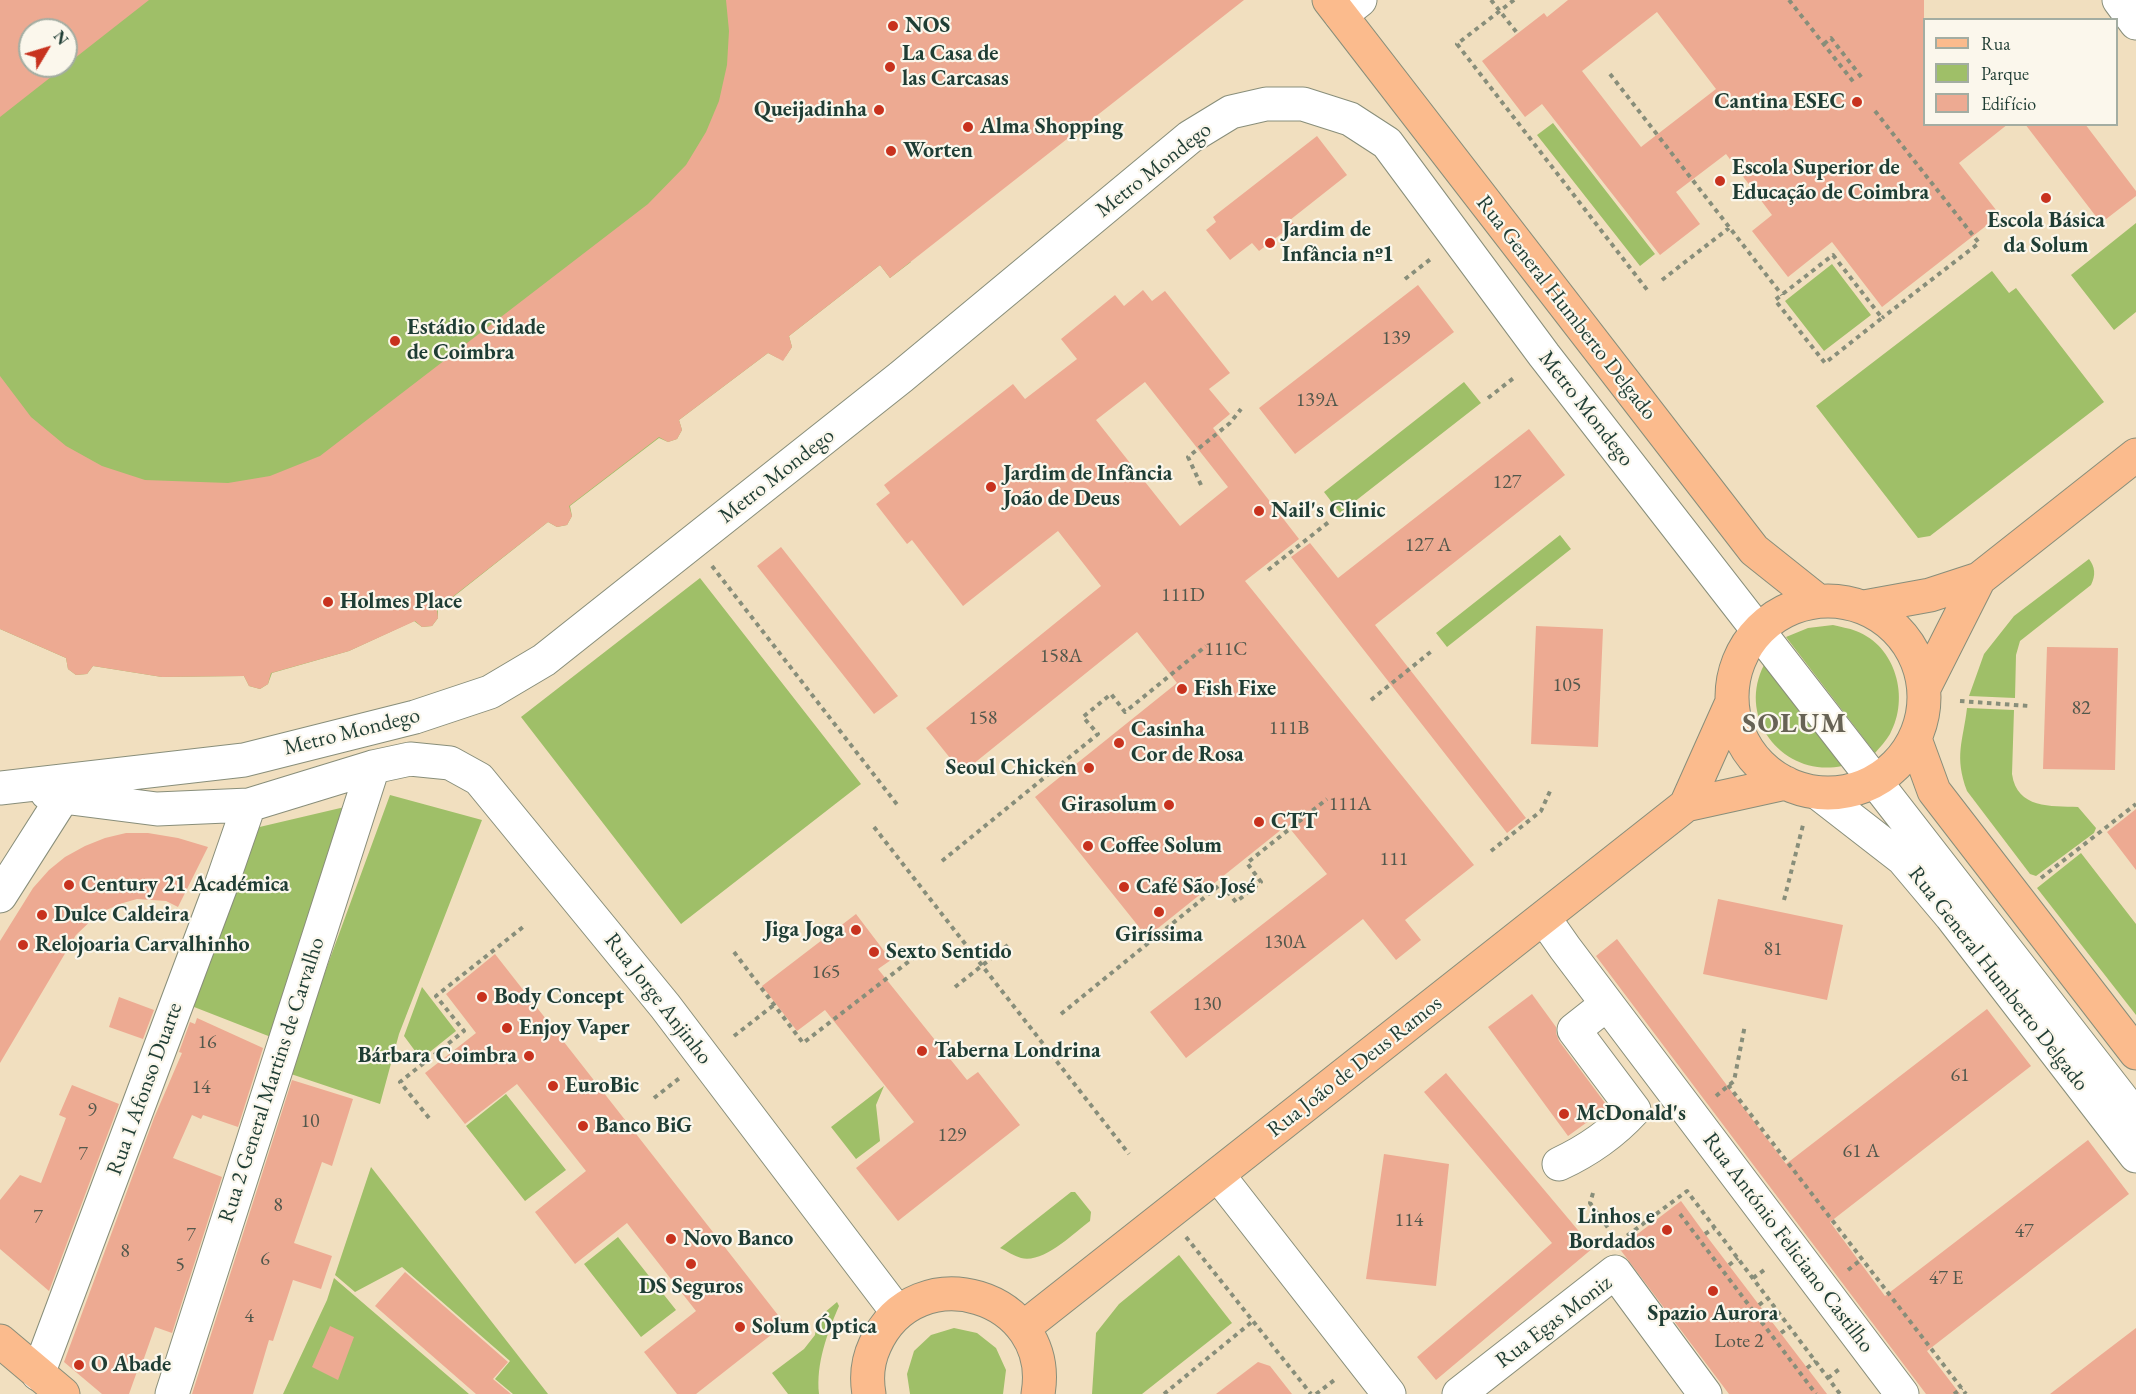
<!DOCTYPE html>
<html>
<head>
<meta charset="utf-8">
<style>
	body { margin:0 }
	#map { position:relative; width:2136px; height:1394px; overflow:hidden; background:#f1dfbf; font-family:"EB Garamond",serif }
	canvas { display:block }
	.legend { position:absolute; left:1923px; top:18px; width:195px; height:108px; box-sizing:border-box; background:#fbf7ec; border:2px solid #a3ada2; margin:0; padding:8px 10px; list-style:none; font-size:18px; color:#1f3d34 }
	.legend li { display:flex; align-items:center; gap:12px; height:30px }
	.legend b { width:30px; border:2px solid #a3ada2 }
	.north { position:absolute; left:18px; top:18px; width:60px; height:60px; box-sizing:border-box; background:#fbf7ec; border:2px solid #a3ada2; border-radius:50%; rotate:52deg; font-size:16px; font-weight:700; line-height:24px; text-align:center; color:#1f3d34 }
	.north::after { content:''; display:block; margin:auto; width:21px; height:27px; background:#c8321e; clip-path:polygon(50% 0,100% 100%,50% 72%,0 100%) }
</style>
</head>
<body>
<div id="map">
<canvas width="2136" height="1394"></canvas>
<ul class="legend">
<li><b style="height:8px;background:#fbbb8d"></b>Rua</li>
<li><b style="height:16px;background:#9fbf68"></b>Parque</li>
<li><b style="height:16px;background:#edaa92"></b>Edifício</li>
</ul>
<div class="north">N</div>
</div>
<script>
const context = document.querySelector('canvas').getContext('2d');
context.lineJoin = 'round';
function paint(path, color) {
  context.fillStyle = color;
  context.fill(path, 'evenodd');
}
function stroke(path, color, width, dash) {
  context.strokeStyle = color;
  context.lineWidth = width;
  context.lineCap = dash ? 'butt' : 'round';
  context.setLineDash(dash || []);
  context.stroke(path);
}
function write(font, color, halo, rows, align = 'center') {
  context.font = font + ' "EB Garamond",serif';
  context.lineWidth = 4.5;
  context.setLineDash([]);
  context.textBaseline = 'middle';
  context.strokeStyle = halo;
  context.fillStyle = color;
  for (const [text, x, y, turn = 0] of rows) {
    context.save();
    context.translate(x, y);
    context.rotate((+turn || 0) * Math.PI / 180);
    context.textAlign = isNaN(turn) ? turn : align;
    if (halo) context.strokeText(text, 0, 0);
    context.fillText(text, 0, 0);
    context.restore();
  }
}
const green = new Path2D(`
	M0,0H854L840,171L911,262L890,278L880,265L789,336L792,347L786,356L778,358L768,353L679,420L682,430L677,439L668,442L659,438L570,506L572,516L567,525L557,527L548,522L438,609V618L432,626L422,627L414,621L349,651L272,673L268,684L260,689L249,686L244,676L162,677L93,666L87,674L76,675L68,669L66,658L0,629ZM30,30H66V66H30Z
	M1553,123L1655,254L1640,266L1537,135Z
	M2136,223V312L2114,330L2071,275Z
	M1832,264L1871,315L1824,351L1785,301Z
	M1992,271L2009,293L2016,288L2104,402L1930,536L1918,538L1816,406Z
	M1464,382L1481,403L1340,513L1324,492Z
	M1560,535L1571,549L1447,647L1436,633Z
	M2089,559C2095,567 2096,575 2091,585L2020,641L2016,655L2015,698L1969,696L1984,654L2014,616Z
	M700,578L861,784L681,924L521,717Z
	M1833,625C1840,627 1849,628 1856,631C1896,646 1910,698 1890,734C1886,741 1880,747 1875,753L1786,637L1808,628Z
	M1764,665L1842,766C1784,778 1736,719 1764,665Z
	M1967,708L2014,710L2012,774C2017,809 2051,806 2078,807L2096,828L2094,833L2036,876L2030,874L1967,791C1954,756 1963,742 1967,708Z
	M390,795L482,820L399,1034L380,1104L288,1073Z
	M349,806L276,1039L189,1005L251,829Z
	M2081,853L2136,924V1015L2037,888Z
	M422,987L456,1031L421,1059L404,1036Z
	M884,1086L876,1105L880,1141L856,1159L831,1127Z
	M506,1094L566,1170L525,1201L466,1126Z
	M371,1167L548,1394H513L495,1379L510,1361L402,1267L355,1292L335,1275Z
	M1071,1192H1075L1091,1212L1090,1221C1074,1233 1043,1264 1021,1258C1014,1256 1007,1251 1000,1248Z
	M618,1237L676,1310L641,1337L584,1264Z
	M1179,1255L1232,1323L1142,1394H1092L1096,1333L1119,1304Z
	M334,1278L469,1394H283L327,1300Z
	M837,1302L839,1306C827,1334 816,1363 819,1394H788L772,1373L804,1349L815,1335L817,1319Z
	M954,1328L977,1333L996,1348L1006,1370L1003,1394H910L907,1374L914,1351L931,1335Z`);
const building = new Path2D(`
	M0,0H149L66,65V30H30V66H65L0,117Z
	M726,0H1244L890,278L880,265L789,336L792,347L783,361L768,353L679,420L682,430L677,439L668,442L659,437L569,506L572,516L567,525L557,527L548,522L437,609L438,618L432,626L422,627L415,621L349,651L271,673L268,684L260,689L249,686L244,676L162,677L93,666L87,674L76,675L68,669L66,658L0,629V376L31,417L66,446L102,466L145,480L228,483L270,476L320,456L648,204L686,165L706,132L719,101L727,65L729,31Z
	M1568,0H1924V124H2008L1959,163L2000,215L1882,307L1832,242L1788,277L1752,231L1772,215L1726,154L1676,192L1700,224L1660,255L1542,104L1525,117L1482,61L1544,13L1547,17ZM1657,12L1716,89L1641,147L1582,71Z
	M2025,124H2085L2136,191V196L2101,223Z
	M1317,136L1347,175L1290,220L1294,224L1259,251L1252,243L1230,260L1206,230L1216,222L1213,217Z
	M1418,285L1454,332L1295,454L1259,408Z
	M1143,290L1152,301L1165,291L1230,373L1209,389L1230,414L1213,428L1299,539L1245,581L1474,865L1405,920L1421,940L1396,960L1363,919L1186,1058L1150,1012L1327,874L1287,825L1147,937L1035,797L1177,683L1137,632L962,773L926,728L1101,586L1058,531L963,606L912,540L907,544L876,504L890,493L884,485L1013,384L1025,399L1077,359L1061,339L1115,295L1124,306ZM1145,382L1228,487L1180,526L1096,420Z
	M1529,429L1565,475L1375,625L1526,818L1507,833L1291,557L1310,543L1338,578Z
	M781,547L898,696L874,714L757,566Z
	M1536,626L1603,629L1598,747L1531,744Z
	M2047,647L2118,648L2115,770L2043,769Z
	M2136,809V870L2107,832Z
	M126,833H148L178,838L208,847L178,907L166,901L137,899L123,903L99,913L76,935L0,1063V941L33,888L49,870L65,857L85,846L105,838Z
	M1718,899L1843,925L1827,1000L1703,974Z
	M856,914L891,960L878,969L967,1080L978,1072L1020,1125L898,1221L856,1168L914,1122L825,1010L797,1031L762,986Z
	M1617,939L1786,1164L1987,1009L2031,1066L1830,1222L1885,1296L2088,1140L2129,1194L1927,1351L1960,1394H1926L1596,956Z
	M495,954L785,1324L696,1394H677L644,1352L696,1311L627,1223L575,1264L535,1212L586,1171L517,1084L465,1124L425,1073L476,1033L446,994Z
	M1532,994L1556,1027V1033L1559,1041L1608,1107L1568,1136L1488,1027Z
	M119,997L154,1010L143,1039L109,1027Z
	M197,1018L263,1048L238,1127L203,1115L201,1119L192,1115L173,1158L222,1177L172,1333L155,1327L142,1364L140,1363L129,1394H102L64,1362L154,1118L182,1053L179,1052L190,1022L195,1024Z
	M1446,1073L1593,1248L1436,1380L1417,1357L1552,1243L1424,1092Z
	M292,1080L353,1099L332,1166L322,1162L294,1243L332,1256L321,1289L293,1280L273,1341L269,1340L253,1394H192Z
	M72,1085L119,1104L49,1291L0,1249V1200L20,1175L41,1183L66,1118L59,1115Z
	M1384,1154L1449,1164L1436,1286L1366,1279Z
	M1681,1201L1705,1234L1827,1394H1729L1619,1248Z
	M405,1272L508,1362L493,1379L511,1394H476L375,1306Z
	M330,1326L354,1337L338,1380L312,1367Z
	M2136,1328V1394H2050L2098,1357Z
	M1258,1362L1270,1366L1292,1394H1216Z`);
const path = new Path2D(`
	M1491,0L1518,34
	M1514,0L1457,44L1648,291
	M1789,0L1855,84
	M1824,44L1831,38L1862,78
	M1610,74L1782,295
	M1875,111L1979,243L1882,318
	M1833,255L1882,318L1825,363L1775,300Z
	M1405,279L1432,258
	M1662,280L1729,228
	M1488,398L1515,377
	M1201,485L1188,457L1230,423L1241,409
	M712,566L899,807
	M1268,570L1330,521
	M1371,700L1433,650
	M1960,701L2029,706
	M874,827L1129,1154
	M1491,851L1541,811L1551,789
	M942,861L1098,734L1083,717L1111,694L1125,712L1206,646
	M2041,878L2136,804
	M1784,900L1803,825
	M734,952L803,1043L925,949
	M955,987L1008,945
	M1061,1014L1221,884L1236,902L1261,882L1247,863L1327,799
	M734,1036L774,1005
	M1728,1085L1966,1394
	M1716,1096L1734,1081L1745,1025
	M654,1098L681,1077
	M429,1118L400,1082L464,1031L436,996L523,927
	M1593,1193L1590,1203L1611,1232L1612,1241
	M1680,1214L1816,1394
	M1705,1234L1714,1228
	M1186,1237L1311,1394
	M1620,1241L1687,1191L1840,1394
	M1729,1265L1738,1258
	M1848,1270L1862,1259
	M1753,1278L1767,1268
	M1759,1305L1768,1298
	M1781,1333L1789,1327
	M1807,1368L1816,1361
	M1828,1378L1842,1367
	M1164,1394L1253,1321
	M1316,1394L1337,1378
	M1954,1394L1962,1388`);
const minor = new Path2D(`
	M2119,0L2136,23
	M1341,15L1360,0
	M0,788L244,760L415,717L490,692L544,660L901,377L1190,137L1231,112L1266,104H1303L1350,119L1387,143L1544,355L2136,1117
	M47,793L63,797L157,809L249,805L373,767L410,759L450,763L479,779L665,1006L898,1313
	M1818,793L1903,859L1951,916L2136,1156
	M0,896L63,797
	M1544,918L1565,948L1902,1394
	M1559,1164C1587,1151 1613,1133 1634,1110L1574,1030L1607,1004
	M1218,1175L1389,1394
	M38,1374L222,883L249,805
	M172,1394L373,767
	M1459,1394L1615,1272L1705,1394`);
const major = new Path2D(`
	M1329,0L1754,550L1818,601
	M1732 697a96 96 0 1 1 192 0a96 96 0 1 1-192 0Z
	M1864,607L1930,595L1979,579L2136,455
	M1924,688L1979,579
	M1915,739L1934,791L2136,1053
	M1686,805L1732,702
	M1023,1328L1686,805L1786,783
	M0,1341L63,1394
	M869,1394C866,1377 868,1360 875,1345C916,1253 1055,1295 1038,1394`);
const markers = [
	[893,26,6,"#c8321e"],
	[890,67,6,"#c8321e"],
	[1857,102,6,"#c8321e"],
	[879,110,6,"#c8321e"],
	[968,127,6,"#c8321e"],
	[891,151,6,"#c8321e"],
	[1720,181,6,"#c8321e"],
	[2046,198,6,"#c8321e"],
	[1270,243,6,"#c8321e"],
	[395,341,6,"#c8321e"],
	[991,487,6,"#c8321e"],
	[1259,511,6,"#c8321e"],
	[328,602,6,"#c8321e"],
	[1182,689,6,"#c8321e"],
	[1119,743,6,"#c8321e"],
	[1089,768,6,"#c8321e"],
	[1169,805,6,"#c8321e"],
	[1259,822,6,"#c8321e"],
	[1088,846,6,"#c8321e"],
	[69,885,6,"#c8321e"],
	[1124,887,6,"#c8321e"],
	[1159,912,6,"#c8321e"],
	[42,915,6,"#c8321e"],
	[856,930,6,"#c8321e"],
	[23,945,6,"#c8321e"],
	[874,952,6,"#c8321e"],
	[482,997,6,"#c8321e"],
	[507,1028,6,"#c8321e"],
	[922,1051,6,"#c8321e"],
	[529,1056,6,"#c8321e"],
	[553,1086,6,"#c8321e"],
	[1564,1114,6,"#c8321e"],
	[583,1126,6,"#c8321e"],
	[1667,1230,6,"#c8321e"],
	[671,1239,6,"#c8321e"],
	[691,1264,6,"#c8321e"],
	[1713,1291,6,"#c8321e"],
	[740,1327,6,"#c8321e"],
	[79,1365,6,"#c8321e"]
];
const numberNames = [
	["139",1396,339],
	["139A",1317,401],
	["127",1507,483],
	["127 A",1428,546],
	["111D",1183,596],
	["111C",1226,650],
	["158A",1061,657],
	["105",1567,686],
	["82",2081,709],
	["158",983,719],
	["111B",1289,729],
	["111A",1350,805],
	["111",1394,860],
	["130A",1285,943],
	["81",1773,950],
	["165",826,973],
	["130",1207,1005],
	["16",207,1043],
	["61",1960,1076],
	["14",201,1088],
	["9",92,1111],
	["10",310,1122],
	["129",952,1136],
	["61 A",1861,1152],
	["7",83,1155],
	["8",278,1206],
	["7",38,1218],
	["114",1409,1221],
	["47",2024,1232],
	["7",191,1236],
	["8",125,1252],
	["6",265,1260],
	["5",180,1266],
	["47 E",1946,1279],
	["4",249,1317],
	["Lote 2",1739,1342]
];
const poiNames = [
	["NOS",905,26],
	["La Casa de",902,54],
	["las Carcasas",902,79],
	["Cantina ESEC",1845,102,"right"],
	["Queijadinha",867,110,"right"],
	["Alma Shopping",980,127],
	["Worten",903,151],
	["Escola Superior de",1732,168],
	["Educação de Coimbra",1732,193],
	["Escola Básica",2046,221,"center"],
	["da Solum",2046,246,"center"],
	["Jardim de",1282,230],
	["Infância nº1",1282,255],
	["Estádio Cidade",407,328],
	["de Coimbra",407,353],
	["Jardim de Infância",1003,474],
	["João de Deus",1003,499],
	["Nail's Clinic",1271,511],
	["Holmes Place",340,602],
	["Fish Fixe",1194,689],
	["Casinha",1131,730],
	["Cor de Rosa",1131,755],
	["Seoul Chicken",1077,768,"right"],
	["Girasolum",1157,805,"right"],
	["CTT",1271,822],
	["Coffee Solum",1100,846],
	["Century 21 Académica",81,885],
	["Café São José",1136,887],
	["Dulce Caldeira",54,915],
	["Jiga Joga",844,930,"right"],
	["Giríssima",1159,935,"center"],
	["Relojoaria Carvalhinho",35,945],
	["Sexto Sentido",886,952],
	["Body Concept",494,997],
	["Enjoy Vaper",519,1028],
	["Taberna Londrina",934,1051],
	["Bárbara Coimbra",517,1056,"right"],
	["EuroBic",565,1086],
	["McDonald's",1576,1114],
	["Banco BiG",595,1126],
	["Linhos e",1655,1217,"right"],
	["Bordados",1655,1242,"right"],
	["Novo Banco",683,1239],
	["DS Seguros",691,1287,"center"],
	["Spazio Aurora",1713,1314,"center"],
	["Solum Óptica",752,1327],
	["O Abade",91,1365]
];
const streetNames = [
	["Metro Mondego",1154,170,-38],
	["Rua General Humberto Delgado",1566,308,52],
	["Metro Mondego",1586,409,52],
	["Metro Mondego",777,476,-38],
	["Metro Mondego",352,732,-14],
	["Rua General Humberto Delgado",1998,979,52],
	["Rua Jorge Anjinho",658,999,52],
	["Rua João de Deus Ramos",1355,1067,-38],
	["Rua 2 General Martins de Carvalho",272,1080,-72],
	["Rua 1 Afonso Duarte",145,1089,-70],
	["Rua António Feliciano Castilho",1788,1243,53],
	["Rua Egas Moniz",1554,1322,-37]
];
const districtNames = [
	["SOLUM",1795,724]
];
paint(green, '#9fbf68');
paint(building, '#edaa92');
stroke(minor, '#888e7a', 35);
stroke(major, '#888e7a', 35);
stroke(path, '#888e7a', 4, [4.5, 4.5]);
stroke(minor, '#fff', 33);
stroke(major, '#fbbb8d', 33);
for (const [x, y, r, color] of markers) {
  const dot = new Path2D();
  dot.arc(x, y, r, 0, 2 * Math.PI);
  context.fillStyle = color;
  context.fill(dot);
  stroke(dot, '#fbf7ec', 2);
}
write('20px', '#52584c', null, numberNames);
write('bold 22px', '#1f3d34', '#fbf7ec', poiNames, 'left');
write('22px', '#1f3d34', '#fbf7ec', streetNames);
context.letterSpacing = '1.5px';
write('bold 28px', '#676355', '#fbf7ec', districtNames);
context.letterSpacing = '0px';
</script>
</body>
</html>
